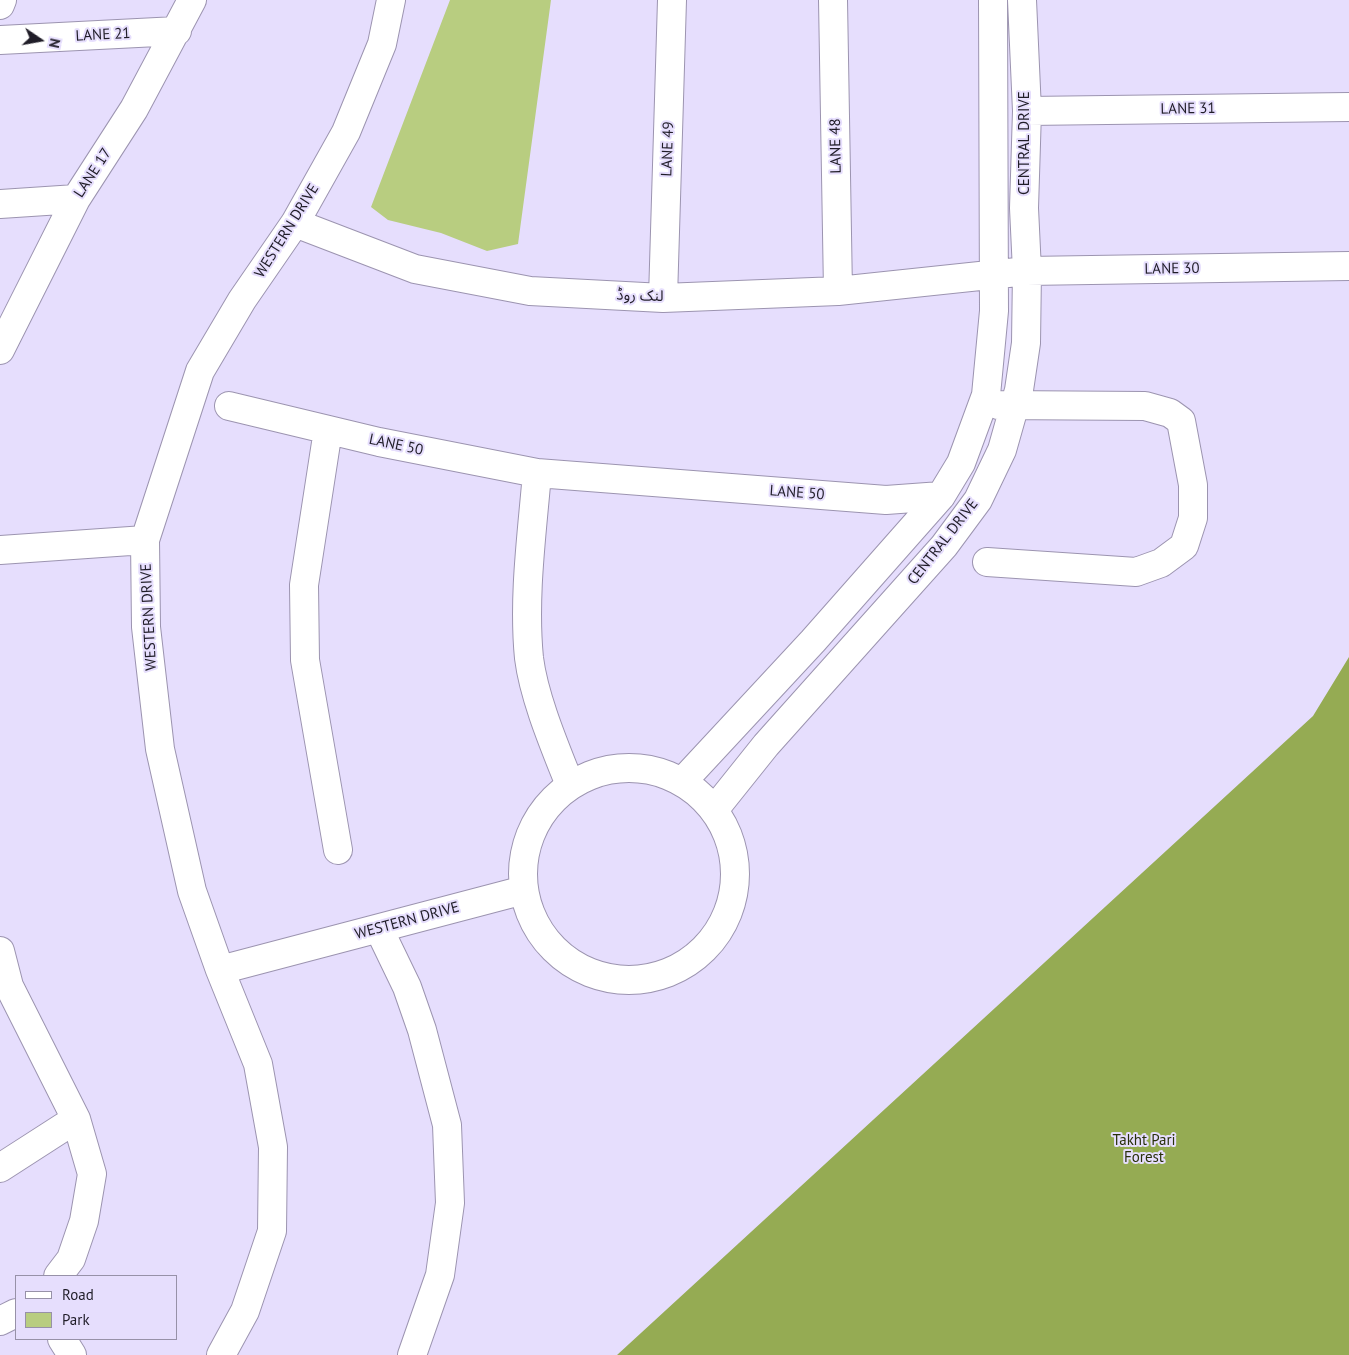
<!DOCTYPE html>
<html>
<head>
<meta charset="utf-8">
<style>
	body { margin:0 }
	#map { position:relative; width:1349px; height:1355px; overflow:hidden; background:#e6defd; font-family:"PT Sans",sans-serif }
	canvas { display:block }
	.legend { position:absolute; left:15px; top:1275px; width:162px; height:65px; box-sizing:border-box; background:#e6defd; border:1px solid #9791a8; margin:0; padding:6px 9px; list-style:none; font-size:15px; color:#201d28 }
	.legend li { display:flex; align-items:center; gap:10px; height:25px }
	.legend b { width:25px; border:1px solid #9791a8 }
	.north { position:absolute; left:15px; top:15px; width:50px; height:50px; -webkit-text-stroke:4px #e6defd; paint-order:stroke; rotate:102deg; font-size:14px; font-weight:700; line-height:20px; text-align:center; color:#201d28 }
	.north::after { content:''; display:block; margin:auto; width:18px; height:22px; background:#201d28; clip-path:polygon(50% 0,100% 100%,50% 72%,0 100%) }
</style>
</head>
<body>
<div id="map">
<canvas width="1349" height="1355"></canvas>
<ul class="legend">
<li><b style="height:6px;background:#fff"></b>Road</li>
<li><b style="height:14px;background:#b8cd80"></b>Park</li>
</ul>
<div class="north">N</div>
</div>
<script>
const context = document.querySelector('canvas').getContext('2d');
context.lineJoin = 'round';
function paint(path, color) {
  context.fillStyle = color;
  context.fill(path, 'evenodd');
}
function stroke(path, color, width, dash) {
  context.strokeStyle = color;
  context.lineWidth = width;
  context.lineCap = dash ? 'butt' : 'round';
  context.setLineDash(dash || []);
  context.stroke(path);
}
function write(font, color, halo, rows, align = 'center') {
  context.font = font + ' "PT Sans","Noto Sans Arabic",sans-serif';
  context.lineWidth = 4;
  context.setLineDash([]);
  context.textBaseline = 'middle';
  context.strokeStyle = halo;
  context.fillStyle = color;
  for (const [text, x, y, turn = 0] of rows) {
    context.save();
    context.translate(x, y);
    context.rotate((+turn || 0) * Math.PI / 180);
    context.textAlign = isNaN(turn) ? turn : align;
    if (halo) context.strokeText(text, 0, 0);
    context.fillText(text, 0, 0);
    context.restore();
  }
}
const green = new Path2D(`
	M450,0H551L518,244L487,251L441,233L388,220L371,207Z`);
const forest = new Path2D(`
	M1349,657V1355H617L1313,716Z`);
const minor = new Path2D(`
	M391,0L382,44L346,132L295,223L242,300L200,371L145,540L146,627L160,749L192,891L220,970L524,890
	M833,0L838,291
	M0,5L2,0
	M0,40L177,31
	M1027,111L1349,107
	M0,204L76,199
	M295,223L415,269L530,291L663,298L838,291L1027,271L1349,266
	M663,298L672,0
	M0,350L76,199L134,109L192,0
	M229,406L379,442L537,473L886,500L941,496
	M328,430L304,585L305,660L338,850
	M537,473C532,534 523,597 529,658C534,698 555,747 570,785
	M0,550L145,540
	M987,562L1136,572L1161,563L1184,546L1193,518V485L1181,421L1170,413L1145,406L998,405
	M523 874a106 106 0 1 1 212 0a106 106 0 1 1-212 0Z
	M682,782L813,641L941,496L961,463L986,395L994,311L993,0
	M714,810L766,745L944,546L978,500L1002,450L1019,390L1026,343L1027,271L1024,208L1027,111L1022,0
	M379,929L407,987L422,1030L447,1125L450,1203L440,1275L412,1355
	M0,951L9,986L76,1119L92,1174L84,1221L71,1259L58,1276
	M220,970L258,1064L273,1147L272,1231L245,1311L221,1355
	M0,1168L76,1119
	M0,1321L16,1313
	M62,1339L72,1355`);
const streetNames = [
	["LANE 21",103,35,-3],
	["LANE 31",1188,109,-1],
	["CENTRAL DRIVE",1025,143,-90],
	["LANE 48",836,146,-91],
	["LANE 49",668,149,-88],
	["LANE 17",93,173,-57],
	["WESTERN DRIVE",287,231,-58],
	["LANE 30",1172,269,-1],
	["لنک روڈ",640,296,2],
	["LANE 50",396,445,12],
	["LANE 50",797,493,4],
	["CENTRAL DRIVE",943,542,-52],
	["WESTERN DRIVE",149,617,-93],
	["WESTERN DRIVE",407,921,-15]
];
const parkNames = [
	["Takht Pari",1144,1141],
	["Forest",1144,1158]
];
paint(green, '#b8cd80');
paint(forest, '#95ab53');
stroke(minor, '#9c94b0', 30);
stroke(minor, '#fff', 28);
write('15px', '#201d28', '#e6defd', streetNames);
write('15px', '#28300a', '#e6defd', parkNames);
</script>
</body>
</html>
